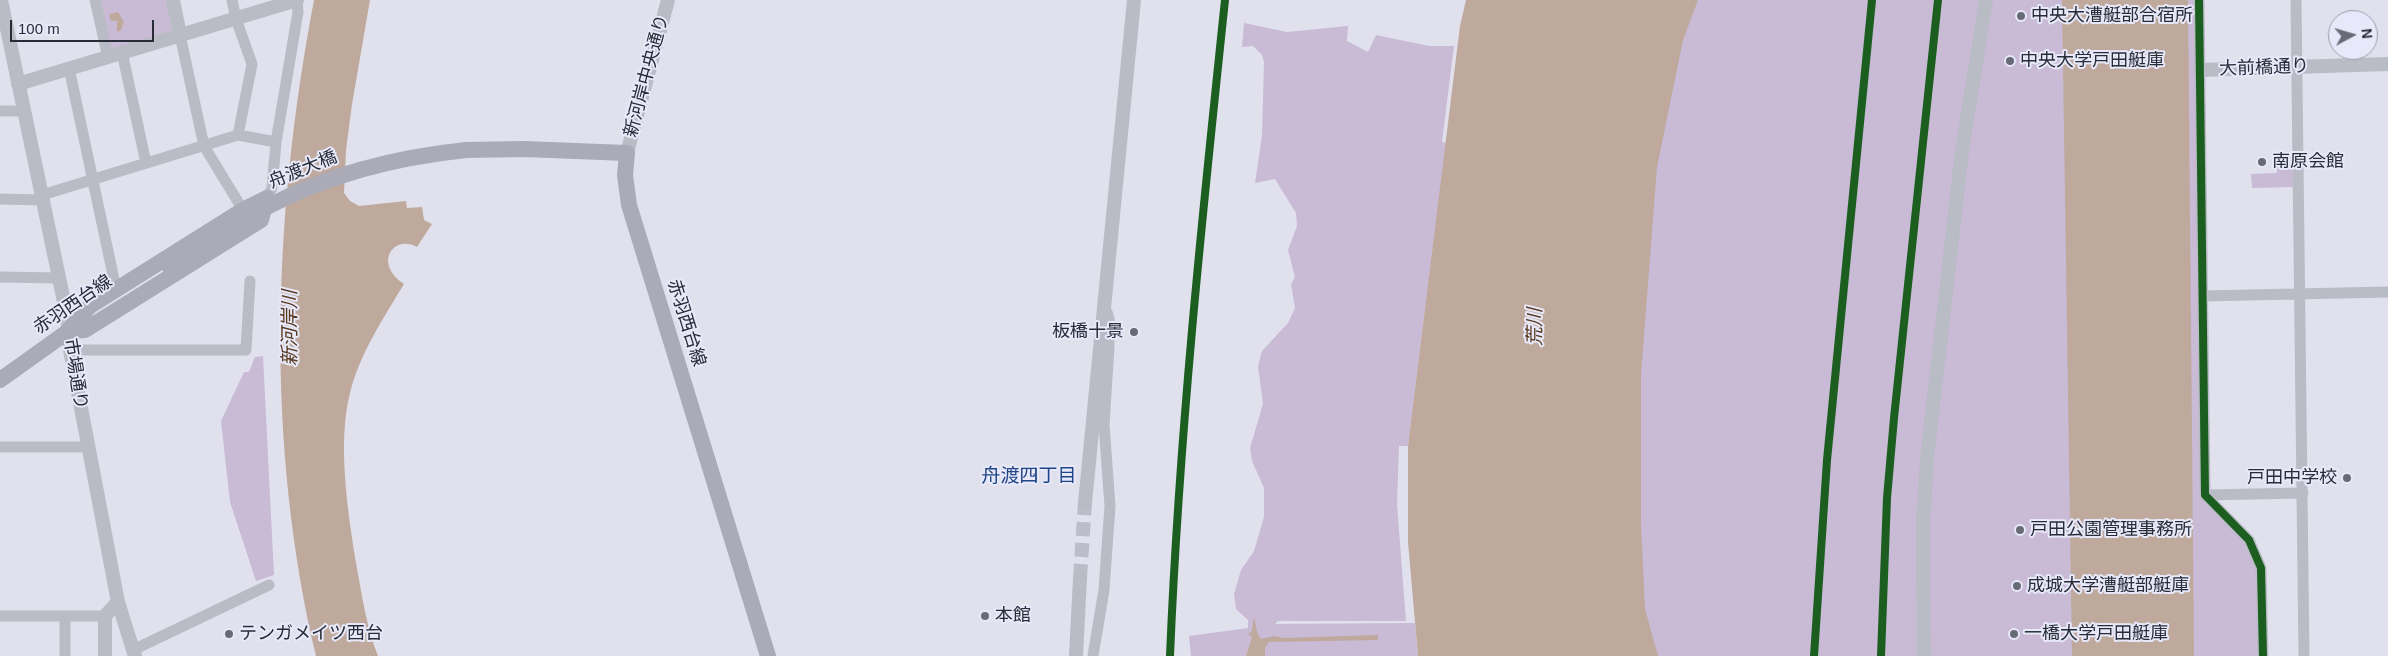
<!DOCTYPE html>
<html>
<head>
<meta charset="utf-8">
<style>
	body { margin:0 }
	#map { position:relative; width:2388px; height:656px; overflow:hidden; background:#e0e1ed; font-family:Arial,sans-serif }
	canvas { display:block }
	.north { position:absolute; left:2328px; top:10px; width:50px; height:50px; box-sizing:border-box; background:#e7e8f9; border:1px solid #9a9dab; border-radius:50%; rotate:84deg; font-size:14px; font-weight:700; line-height:20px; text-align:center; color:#272c36 }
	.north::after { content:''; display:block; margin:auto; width:18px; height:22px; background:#686b76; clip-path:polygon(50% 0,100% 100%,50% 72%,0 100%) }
	.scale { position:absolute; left:10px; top:20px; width:144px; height:22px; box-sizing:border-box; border:2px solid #272c36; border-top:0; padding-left:6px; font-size:15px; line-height:18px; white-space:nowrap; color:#272c36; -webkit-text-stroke:4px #e7e8f9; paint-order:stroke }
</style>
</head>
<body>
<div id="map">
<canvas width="2388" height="656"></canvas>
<div class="north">N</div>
<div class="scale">100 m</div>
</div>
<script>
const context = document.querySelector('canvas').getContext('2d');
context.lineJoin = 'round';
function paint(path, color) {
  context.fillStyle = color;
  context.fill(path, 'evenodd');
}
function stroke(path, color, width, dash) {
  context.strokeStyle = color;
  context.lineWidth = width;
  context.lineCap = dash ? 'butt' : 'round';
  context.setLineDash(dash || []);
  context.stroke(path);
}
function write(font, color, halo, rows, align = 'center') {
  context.font = font + ' Arial,"Noto Sans JP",sans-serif';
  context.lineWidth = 4;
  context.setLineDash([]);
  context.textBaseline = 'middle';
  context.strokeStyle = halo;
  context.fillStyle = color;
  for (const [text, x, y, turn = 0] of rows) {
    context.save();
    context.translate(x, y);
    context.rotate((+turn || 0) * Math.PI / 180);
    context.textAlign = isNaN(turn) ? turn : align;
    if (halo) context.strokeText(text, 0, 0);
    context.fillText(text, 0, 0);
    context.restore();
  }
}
const green = new Path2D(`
	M98,0H167L173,27L171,31L112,49L108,47Z
	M1600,0H2198L2205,495L2249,541L2261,576L2263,656H1565Z
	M1244,23L1287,32L1348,26L1347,41L1368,52L1376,35L1429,46H1454L1442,142L1446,143L1408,446H1399L1397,505L1406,621H1278L1275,624L1415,623L1418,656H1191L1189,636L1248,628V620L1236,609L1234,594L1241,570L1254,551L1264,517V488L1252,461L1250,448L1263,404L1258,366L1262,351L1288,323L1295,308L1291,284L1295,277L1288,250L1297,226L1296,213L1275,179L1255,183L1262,136L1264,62L1262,55L1253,46L1242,47Z
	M2277,152H2293L2295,187L2252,188L2251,174L2277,173Z
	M263,356L274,575L256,581L230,502L221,421L244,372H249L255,357Z`);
const water = new Path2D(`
	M314,0H370L352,104L346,150L344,193L350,201L359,206L406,201L407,208L422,207L424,220L432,224L417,247C393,234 373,264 404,284C383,319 360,353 350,393C337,443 348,513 356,563C362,595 366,626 378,656H316C265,440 273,216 314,0Z
	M1466,0H1698L1683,40L1657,167L1641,375V526L1645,609L1658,656H1418L1408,542V446L1460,26Z
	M2062,0H2188L2194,656H2072Z
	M118,12L124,22L121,30L117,32V21H111L109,14Z
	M1254,617L1257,632L1261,639L1274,636L1284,638L1378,635V640L1269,642L1265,648V656H1246L1252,637L1248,634L1252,631Z`);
const tertiaryTunnel = new Path2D(`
	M1080,578L1085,503`);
const minor = new Path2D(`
	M95,0L108,57
	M232,0L236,19L252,64L238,135
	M2199,0L2205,495L2249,540L2261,568L2263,656
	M2296,0L2304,656
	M180,35L204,146L243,210
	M122,52L146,163
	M69,68L116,289
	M0,111H24
	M42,195L238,135L276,142
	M267,198L272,188L276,142L298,12L297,0
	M0,199L43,200
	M0,277L59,278
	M2202,296L2388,292
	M70,350H246L250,281
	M0,447H88
	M2205,495L2303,493
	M0,616H105
	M133,650L269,585
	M65,656V616
	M1093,656L1104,590L1110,506L1104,425L1109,347V319L1107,312`);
const tertiary = new Path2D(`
	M1,0L67,316L70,350L118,602L135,656
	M173,0L180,35
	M2200,70L2388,64
	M18,84L297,0
	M627,153L668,0
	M1085,503L1134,0
	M105,656V616L118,602
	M1076,656L1080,578
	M1924,656L1923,524L1927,459L1962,151L1986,0`);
const secondary = new Path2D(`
	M466,150L524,149L627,153L625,175L629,205L768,656
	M267,198L261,220L85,330L68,331L90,306L243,210Z
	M0,380L77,325`);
const secondaryBridge = new Path2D(`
	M169,266C203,245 236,223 271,205C332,173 399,157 466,150`);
const cycleway = new Path2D(`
	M2199,0L2205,495L2249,540L2261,568L2263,656
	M1170,656C1179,437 1202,218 1225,0
	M1814,656L1827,460L1872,0
	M1881,656L1887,498L1894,418L1938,0`);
const markers = [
	[2021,16,5,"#686b76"],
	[2010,61,5,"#686b76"],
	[2262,162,5,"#686b76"],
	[1134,332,5,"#686b76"],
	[2347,478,5,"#686b76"],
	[2020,530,5,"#686b76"],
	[2017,586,5,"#686b76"],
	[985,616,5,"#686b76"],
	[229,634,5,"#686b76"],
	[2014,634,5,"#686b76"]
];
const poiNames = [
	["中央大漕艇部合宿所",2031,16],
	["中央大学戸田艇庫",2020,61],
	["南原会館",2272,162],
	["板橋十景",1124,332,"right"],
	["戸田中学校",2337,478,"right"],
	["戸田公園管理事務所",2030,530],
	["成城大学漕艇部艇庫",2027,586],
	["本館",995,616],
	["テンガメイツ西台",239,634],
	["一橋大学戸田艇庫",2024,634]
];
const streetNames = [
	["大前橋通り",2264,68,-2],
	["新河岸中央通り",647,76,-75],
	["舟渡大橋",303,170,-22],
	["赤羽西台線",73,305,-34],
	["赤羽西台線",686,323,73],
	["市場通り",75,374,81]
];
const waterNames = [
	["荒川",1536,327,-90],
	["新河岸川",291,328,-90]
];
const neighbourhoodNames = [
	["舟渡四丁目",1029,477]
];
paint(green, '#c9bad5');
paint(water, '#bea99c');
stroke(tertiaryTunnel, '#bbbdc8', 14, [14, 7]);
stroke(minor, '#b9bbc5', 11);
stroke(tertiary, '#b9bbc5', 14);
stroke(secondary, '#aaabb6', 16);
stroke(secondaryBridge, '#aaabb6', 16);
stroke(cycleway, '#1b5e20', 8);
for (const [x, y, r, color] of markers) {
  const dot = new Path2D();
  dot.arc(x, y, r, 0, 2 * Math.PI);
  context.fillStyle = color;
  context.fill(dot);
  stroke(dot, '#e7e8f9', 2);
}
write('18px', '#272c36', '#e7e8f9', poiNames, 'left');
write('18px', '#272c36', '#e7e8f9', streetNames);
write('italic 19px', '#58381c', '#e7e8f9', waterNames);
write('19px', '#204686', '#e7e8f9', neighbourhoodNames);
</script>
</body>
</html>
